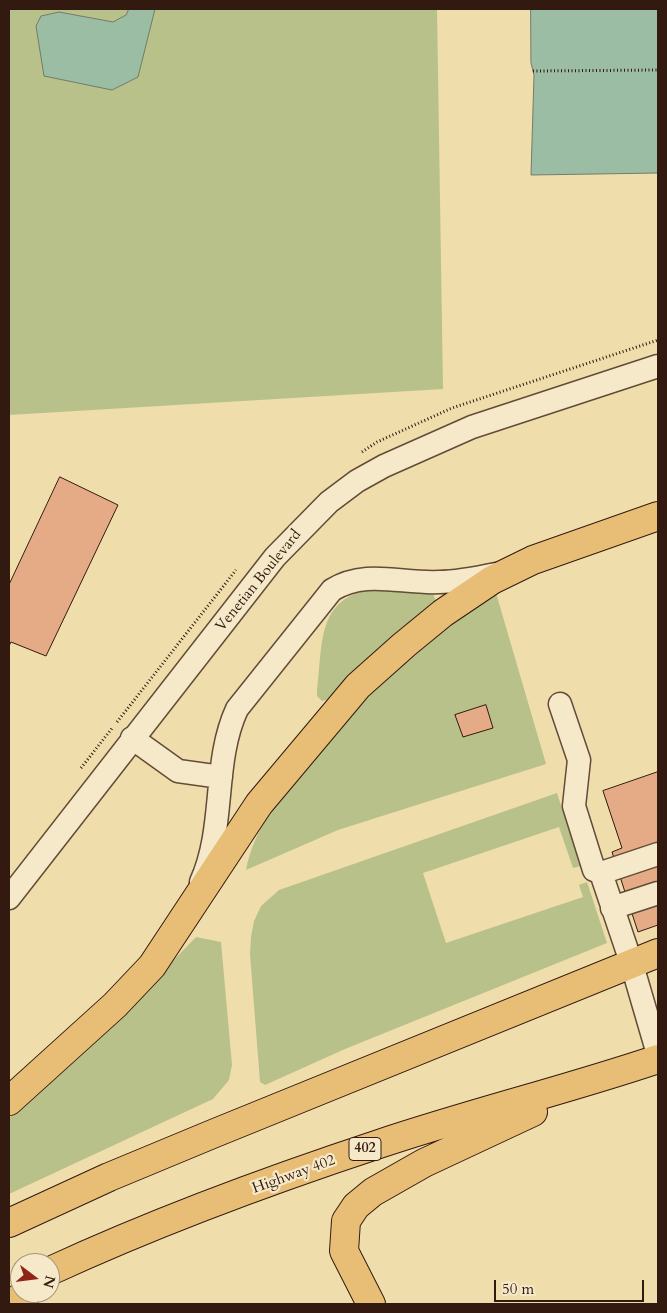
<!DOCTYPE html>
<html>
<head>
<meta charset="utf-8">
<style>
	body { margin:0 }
	#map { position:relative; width:667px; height:1313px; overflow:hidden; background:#f0ddac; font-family:Cardo,serif }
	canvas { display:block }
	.frame { position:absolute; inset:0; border:10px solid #321a10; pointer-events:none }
	.north { position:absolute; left:10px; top:1253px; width:50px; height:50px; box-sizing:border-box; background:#f5e9c9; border:1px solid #a7967f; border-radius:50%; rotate:105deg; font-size:14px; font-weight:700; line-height:20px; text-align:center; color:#321a10 }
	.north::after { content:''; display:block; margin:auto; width:18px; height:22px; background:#8f2418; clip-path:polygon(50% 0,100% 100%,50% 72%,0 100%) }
	.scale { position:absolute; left:494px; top:1280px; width:150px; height:22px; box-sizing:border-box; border:2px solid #321a10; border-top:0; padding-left:6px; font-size:15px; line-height:18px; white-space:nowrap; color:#321a10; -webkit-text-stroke:4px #f5e9c9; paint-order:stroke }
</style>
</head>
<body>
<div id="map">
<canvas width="667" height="1313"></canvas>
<div class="frame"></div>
<div class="north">N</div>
<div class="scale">50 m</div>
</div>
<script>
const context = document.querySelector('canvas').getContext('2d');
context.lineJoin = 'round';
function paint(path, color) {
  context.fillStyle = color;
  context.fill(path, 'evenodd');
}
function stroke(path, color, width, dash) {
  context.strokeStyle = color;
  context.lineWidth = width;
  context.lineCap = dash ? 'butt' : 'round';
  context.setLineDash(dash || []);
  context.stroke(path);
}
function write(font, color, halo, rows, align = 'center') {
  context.font = font + ' Cardo,serif';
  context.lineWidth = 4.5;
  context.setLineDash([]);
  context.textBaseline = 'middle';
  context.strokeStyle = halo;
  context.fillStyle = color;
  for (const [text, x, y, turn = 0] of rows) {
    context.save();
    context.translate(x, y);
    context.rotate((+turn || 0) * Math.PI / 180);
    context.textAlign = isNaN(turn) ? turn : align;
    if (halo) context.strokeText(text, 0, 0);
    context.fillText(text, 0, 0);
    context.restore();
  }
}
const green = new Path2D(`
	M9,9H437L443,389L9,415Z
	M373,589L433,593L436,602L330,699L322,701L317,696V691C323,644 316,598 373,589Z
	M496,593L546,764L338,830L246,870C254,828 279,799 306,767C361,699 423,640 496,593Z
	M557,793L581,866L573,868L559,827L423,873L446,943L583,897L579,885L587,882L607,943L345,1049L265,1085L260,1082L250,954L251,937L254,921L261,906L279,890Z
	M196,937L221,942L232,1065L229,1080L213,1099L9,1194V1118L108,1028Z`);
const water = new Path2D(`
	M129,9H155L138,77L112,90L44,76L36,26L41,16L59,12L113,22L126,15Z
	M531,9H658V173L531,175L534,75L531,63Z`);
const building = new Path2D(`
	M60,477L118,505L46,656L11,642L9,646V585Z
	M486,705L493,728L463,737L455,715Z
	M658,772V925L638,932L612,852L622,848L603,791Z`);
const path = new Path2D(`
	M533,71L658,70
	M362,452L377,442L452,408L658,340
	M117,722L236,570
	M81,768L113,727`);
const minor = new Path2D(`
	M560,704L579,760L574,806L594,870L601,873L658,854
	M132,738L178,771L221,777
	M601,873L632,965L658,1054
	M201,882C226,827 212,763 237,709L332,590C366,569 401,584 439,582C458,582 477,578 496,574
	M9,898L275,557L329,502L357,481L384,466L472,427L658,366
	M612,908L658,893`);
const highway = new Path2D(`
	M9,1101L115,1005L152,966L259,804L358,686L404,645L443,613L492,580L533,560L658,516
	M9,1223L109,1177L215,1133L658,953
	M50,1271C154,1223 270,1180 379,1144C471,1113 566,1090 658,1059
	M10,1304L27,1293
	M371,1304L344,1251L346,1221L356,1206L373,1192L424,1163L533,1112`);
const shields = [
	[365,1149,32]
];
const shieldNames = [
	["402",365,1149]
];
const streetNames = [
	["Venetian Boulevard",259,581,-51],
	["Highway 402",294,1175,-20]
];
paint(green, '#b8c18a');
paint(water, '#9bbda4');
stroke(water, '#717c69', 1);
paint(building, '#e4ab86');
stroke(building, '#321a10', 1);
stroke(minor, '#624b37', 25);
stroke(highway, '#321a10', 30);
stroke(path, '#321a10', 3, [1, 2.5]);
stroke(minor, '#f5e9c9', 22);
stroke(highway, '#e8be76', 28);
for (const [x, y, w] of shields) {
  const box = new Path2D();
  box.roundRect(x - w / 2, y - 11.5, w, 23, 4);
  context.fillStyle = '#f5e9c9';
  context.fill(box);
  stroke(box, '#321a10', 1);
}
write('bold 14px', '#321a10', null, shieldNames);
write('15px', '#321a10', '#f5e9c9', streetNames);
</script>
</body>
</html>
